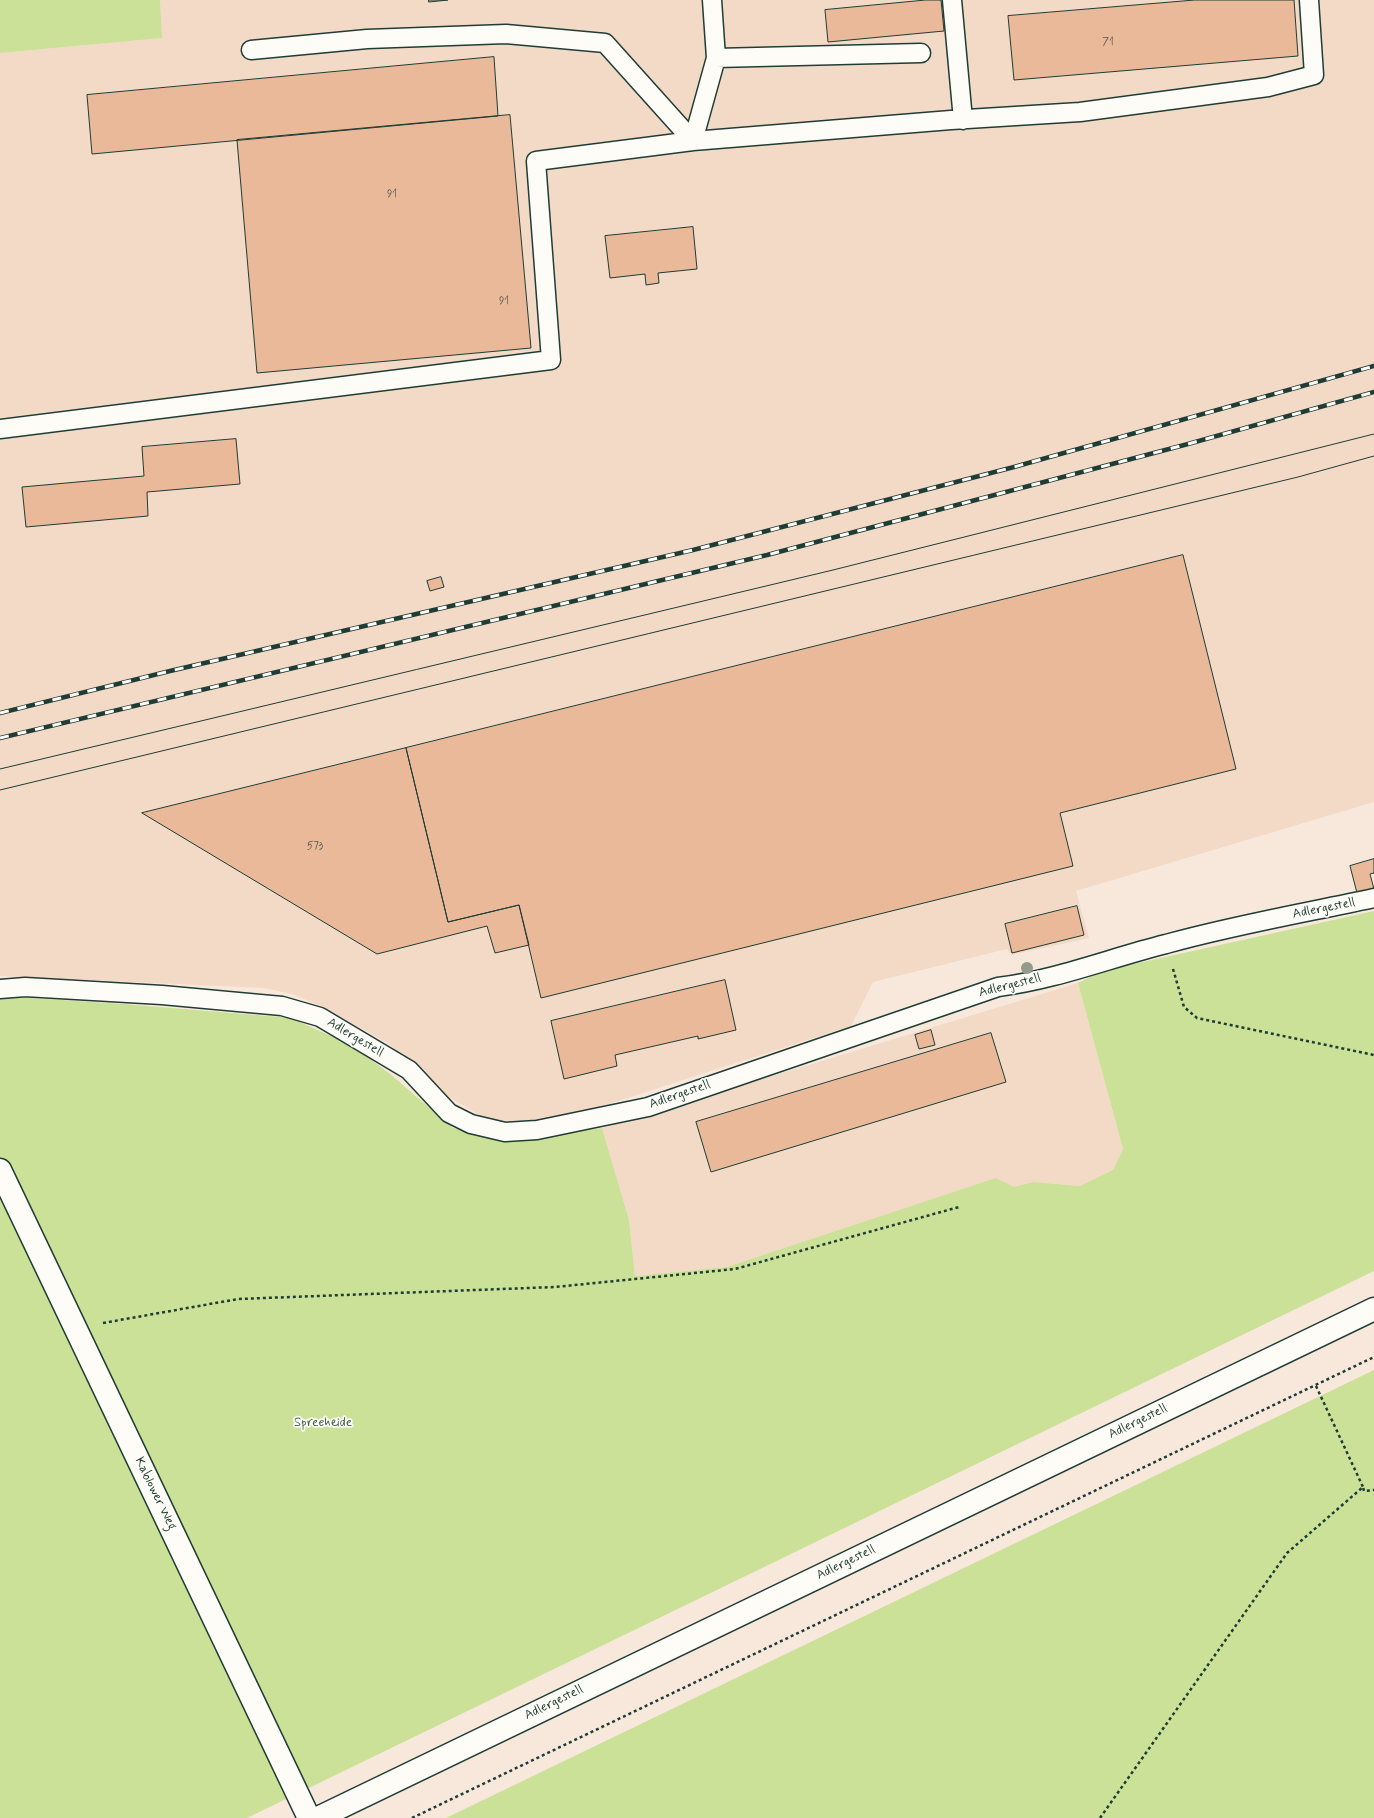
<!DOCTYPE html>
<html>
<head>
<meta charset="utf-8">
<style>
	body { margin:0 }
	canvas { display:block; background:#f7e8db }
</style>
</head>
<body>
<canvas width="1374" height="1818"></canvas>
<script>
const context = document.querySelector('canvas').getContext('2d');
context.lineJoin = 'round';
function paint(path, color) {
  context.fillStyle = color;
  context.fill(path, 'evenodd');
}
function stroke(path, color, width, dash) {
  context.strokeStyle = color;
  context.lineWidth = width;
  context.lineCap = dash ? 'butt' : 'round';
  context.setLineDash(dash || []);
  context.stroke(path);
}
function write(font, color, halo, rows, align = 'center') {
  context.font = font + ' Mynerve,sans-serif';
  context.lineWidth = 3.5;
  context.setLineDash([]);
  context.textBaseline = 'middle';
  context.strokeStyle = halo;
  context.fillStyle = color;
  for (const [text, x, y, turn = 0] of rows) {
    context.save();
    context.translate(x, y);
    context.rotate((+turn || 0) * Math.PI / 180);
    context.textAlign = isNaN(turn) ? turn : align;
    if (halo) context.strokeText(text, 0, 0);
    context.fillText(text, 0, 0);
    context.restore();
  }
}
const built = new Path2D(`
	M160,0H1374V802L1076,891L1089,938L1011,955L1007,949L873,982L851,1026L590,1110L533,1123L486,1119L449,1097L389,1044L323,1007L292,994L264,988L0,976V53L161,38Z
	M1078,983L1123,1149L1113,1170L1080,1186L1033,1182L727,1267L635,1276L629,1220L602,1128Z`);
const green = new Path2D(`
	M0,0H160L162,38L0,53Z
	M1374,911V1271L247,1818H0V998H29L124,1004L291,1018L351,1045L389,1073L453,1128L507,1141L602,1128L629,1220L635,1276L727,1267L996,1178L1014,1187L1033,1182L1080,1186L1113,1170L1123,1149L1078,983L1102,971Z
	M1374,1370V1818H446Z`);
const building = new Path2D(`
	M429,0H448L429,2Z
	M926,0H941L944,31L828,42L825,10Z
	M1195,0H1294L1298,56L1014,80L1008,16Z
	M494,57L498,116L92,154L87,95Z
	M510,115L531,348L257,373L237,140Z
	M693,227L697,269L658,273L659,283L646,285L645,274L610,278L605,236Z
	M236,439L240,484L147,492L148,516L26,527L22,487L144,476L142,447Z
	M1183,555L1236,769L1060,813L1073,866L541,998L519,905L448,922L406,748Z
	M441,577L444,587L430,591L427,581Z
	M406,748L448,922L519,905L529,945L495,953L487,926L377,954L142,813Z
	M1374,859V873L1370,874L1374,889L1357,893L1350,866Z
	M1077,906L1084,935L1012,953L1005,924Z
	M725,980L736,1030L698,1039V1036L615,1055L617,1066L564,1079L551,1021Z
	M931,1030L935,1045L919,1049L915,1035Z
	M991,1033L1006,1082L711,1172L696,1122Z`);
const path = new Path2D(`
	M1173,969L1184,1007L1197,1018L1374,1055
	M103,1323L238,1299L555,1287L735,1269L959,1207
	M1316,1386L1363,1487
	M412,1818L1374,1357
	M1100,1818L1287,1553L1363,1487L1364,1491L1374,1490`);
const lane = new Path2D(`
	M952,0L963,120
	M251,50L367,39L506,34L605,43L693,141L716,58L712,0
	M716,58L921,53
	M0,429L551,360L536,161L693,141L951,120L1080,112L1268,87L1314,75L1309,0
	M0,989L25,987L162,995L282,1006L320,1017L409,1070L449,1113L471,1124L505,1132L537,1130L648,1107L998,987C1055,980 1110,958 1166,944C1234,925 1304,913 1374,898`);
const street = new Path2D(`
	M0,1170L309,1818`);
const secondary = new Path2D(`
	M318,1818L1374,1309`);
const tram = new Path2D(`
	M0,769L833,570L1374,434
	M0,790L1298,477L1374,456`);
const rail = new Path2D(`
	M0,713L170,671L693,550L1014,467L1374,366
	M0,738L767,555L1188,444L1374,392`);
const trees = [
	[1027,968]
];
const numberNames = [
	["71",1108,43],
	["91",392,195],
	["91",504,302],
	["573",315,847]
];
const streetNames = [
	["Adlergestell",1324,909,-11],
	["Adlergestell",1010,986,-14],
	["Adlergestell",355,1038,31],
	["Adlergestell",680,1095,-19],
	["Adlergestell",1138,1422,-26],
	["Kablower Weg",155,1494,64],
	["Adlergestell",846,1563,-26],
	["Adlergestell",554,1703,-26]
];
const parkNames = [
	["Spreeheide",323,1423]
];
paint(built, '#f3dac7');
paint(green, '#cbe197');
paint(building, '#e9b999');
stroke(building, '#1f3d34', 1);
stroke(lane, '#1f3d34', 21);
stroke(street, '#1f3d34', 25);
stroke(secondary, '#1f3d34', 25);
stroke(path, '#1f3d34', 2.5, [3, 3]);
stroke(lane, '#fdfcf7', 18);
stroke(street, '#fdfcf7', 22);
stroke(secondary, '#fdfcf7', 22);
stroke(tram, '#1f3d34', 1);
stroke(rail, '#1f3d34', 4.5);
stroke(rail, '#fdfcf7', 3, [9]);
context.fillStyle = '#939c8a';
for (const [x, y] of trees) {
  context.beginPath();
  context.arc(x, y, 6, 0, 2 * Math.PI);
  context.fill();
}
write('11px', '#525c4d', null, numberNames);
write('13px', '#1f3d34', '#fdfcf7', streetNames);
write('13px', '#415e48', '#fdfcf7', parkNames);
</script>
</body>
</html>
